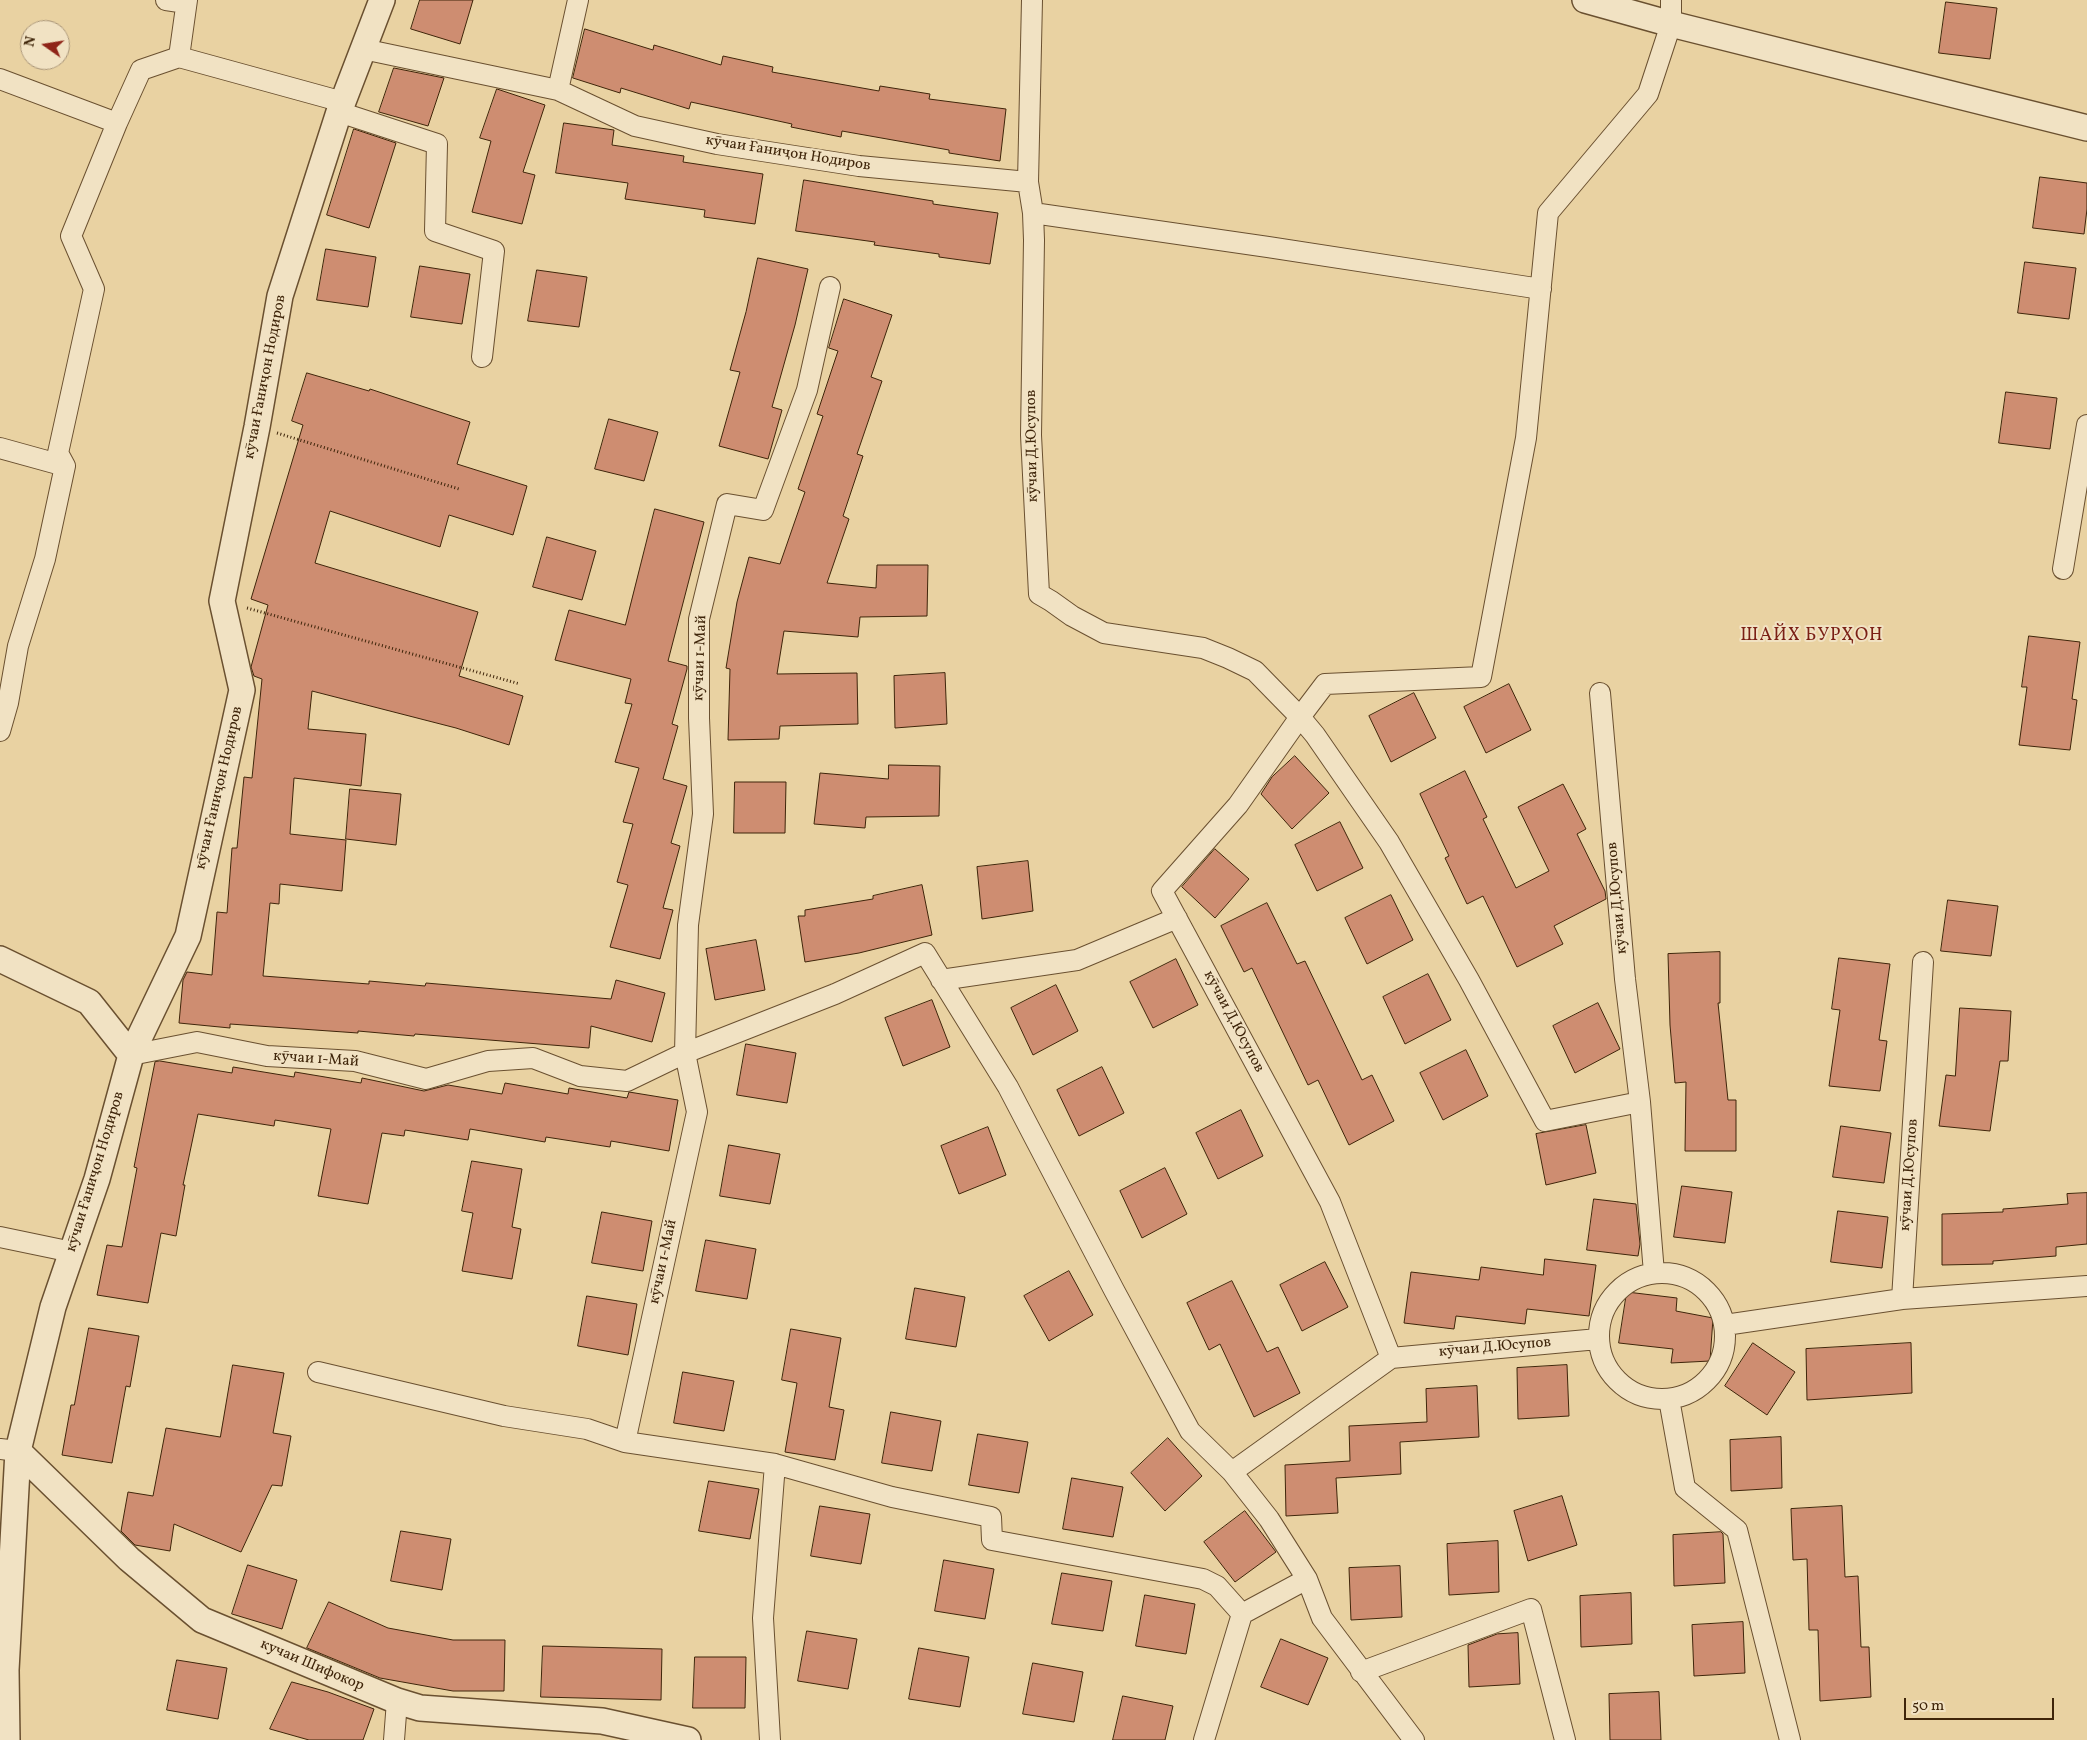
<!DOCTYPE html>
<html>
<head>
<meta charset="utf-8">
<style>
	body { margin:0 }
	#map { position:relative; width:2087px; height:1740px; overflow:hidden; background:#e9d2a2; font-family:Vollkorn,serif }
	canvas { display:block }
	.north { position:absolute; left:20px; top:20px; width:50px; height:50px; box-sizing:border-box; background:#f1e2c3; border:1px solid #aa9679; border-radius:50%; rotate:283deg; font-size:14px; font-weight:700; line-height:20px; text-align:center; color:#3f250a }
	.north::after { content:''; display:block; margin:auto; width:18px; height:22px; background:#8f2418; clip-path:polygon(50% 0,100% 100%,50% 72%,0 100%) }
	.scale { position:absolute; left:1904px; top:1698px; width:150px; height:22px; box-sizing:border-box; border:2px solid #3f250a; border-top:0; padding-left:6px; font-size:15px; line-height:18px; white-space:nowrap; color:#3f250a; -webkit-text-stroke:4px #f1e2c3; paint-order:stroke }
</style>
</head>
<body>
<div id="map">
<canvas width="2087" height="1740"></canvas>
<div class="north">N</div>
<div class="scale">50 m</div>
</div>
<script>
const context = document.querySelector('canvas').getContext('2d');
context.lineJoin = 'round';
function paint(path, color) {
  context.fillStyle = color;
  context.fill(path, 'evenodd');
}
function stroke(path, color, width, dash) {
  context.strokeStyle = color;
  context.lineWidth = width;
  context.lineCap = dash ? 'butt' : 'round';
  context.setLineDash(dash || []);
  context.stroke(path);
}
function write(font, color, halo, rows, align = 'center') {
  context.font = font + ' Vollkorn,serif';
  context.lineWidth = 4;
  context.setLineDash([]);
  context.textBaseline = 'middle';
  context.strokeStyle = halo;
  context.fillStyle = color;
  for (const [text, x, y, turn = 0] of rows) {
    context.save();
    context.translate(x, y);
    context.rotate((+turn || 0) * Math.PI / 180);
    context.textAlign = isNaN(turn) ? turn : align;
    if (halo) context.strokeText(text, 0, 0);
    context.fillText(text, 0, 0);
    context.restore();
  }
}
const building = new Path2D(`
	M420,0H473L460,44L411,29Z
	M1946,2L1997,8L1990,59L1939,53Z
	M585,29L653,50L654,45L721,65L723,56L773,67L772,72L879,91L880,86L930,94L929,99L1006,109L1000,161L949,153V150L842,131L841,137L791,127L792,124L691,102L689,109L621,88L620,93L573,78Z
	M394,68L444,78L428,126L379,112Z
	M497,89L545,105L523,172L535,175L522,224L472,212L491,141L480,138Z
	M564,123L614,130L612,145L684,156L683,162L763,174L755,224L704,217L705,210L625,199L628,183L556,173Z
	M354,129L396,143L369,228L327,215Z
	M2040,177L2087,183V209L2084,234L2033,228Z
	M804,180L933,201V204L998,213L990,264L939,257V254L874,245L875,242L796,231Z
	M326,249L376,257L368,307L317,300Z
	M758,258L808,269L795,325L772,407L782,410L768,459L719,446L740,372L730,370L746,312Z
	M2025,262L2076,268L2069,319L2018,313Z
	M420,266L470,274L462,324L411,317Z
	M537,270L587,277L579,327L528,321Z
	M844,299L892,315L871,377L882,381L857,454L863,456L843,516L849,519L827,583L876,588L877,565H928L927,616L860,617L858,637L784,631L777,674L857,673L858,724L780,726L779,739L728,740L730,669L726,668L737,602L749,557L780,564L805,492L798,489L823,416L817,414L838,351L829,348Z
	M307,373L369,391L370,389L470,422L457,464L527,486L513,535L449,515L440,547L330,511L315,563L478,612L459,676L523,696L509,745L456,728L312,691L308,729L366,734L361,786L294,778L290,834L346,840L342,891L280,884L279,904L270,903L263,976L369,984V981L425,986L426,983L611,999L616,980L665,993L652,1042L591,1026L589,1048L415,1034L414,1036L358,1031V1033L230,1024V1028L179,1023L183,980L187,972L212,975L217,912L227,913L232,848H237L244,777L252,778L262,679L254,676L251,667L268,605L251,599L303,425L292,421Z
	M2006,392L2057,398L2050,449L1999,443Z
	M609,419L658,432L644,481L595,469Z
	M655,509L704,522L668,661L687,666V669L672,724L678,726L663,779L687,786L671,843L680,846L663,908L673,910L660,959L610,947L628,885L617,882L633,824L623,822L639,768L615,762L632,704L625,703L631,679L555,660L569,610L625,625Z
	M547,537L596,551L582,600L533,587Z
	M2029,636L2080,642L2072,699L2077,700L2070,750L2019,745L2027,687H2022Z
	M945,673L947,724L895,728L894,676Z
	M1509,684L1531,730L1486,753L1464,707Z
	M1414,693L1436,738L1391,762L1369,716Z
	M1295,756L1329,793L1292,829L1261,794L1272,777Z
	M889,765L940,766L939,816L866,817L865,828L814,824L820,773L888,779Z
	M1465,771L1487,817L1483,819L1516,888L1549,871L1518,807L1563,784L1586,829L1577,834L1605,891L1606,899L1554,926L1563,944L1517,967L1483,896L1467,904L1445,858L1449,856L1420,794Z
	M735,782H786L785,833H734Z
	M350,789L401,794L396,845L346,839Z
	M1340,822L1363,868L1317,891L1295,845Z
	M1215,849L1249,879L1215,918L1182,887Z
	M1028,861L1033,911L982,919L977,867Z
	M922,885L932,935L859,953L805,962L798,916H805V910L873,899V896Z
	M1391,895L1413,940L1367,964L1345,918Z
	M1948,900L1998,906L1991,956L1941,951Z
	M1267,903L1297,964L1305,961L1362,1080L1372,1075L1394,1121L1349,1145L1318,1080L1308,1085L1252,968L1244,972L1221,926Z
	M756,940L765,990L715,1000L706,949Z
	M1720,952V1003H1718L1728,1100H1736V1151H1685L1686,1082L1675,1083L1670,1025L1668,954Z
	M1839,958L1890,964L1879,1040L1887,1041L1880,1091L1829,1086L1840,1010L1832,1009Z
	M1176,959L1198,1005L1153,1028L1130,982Z
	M1428,974L1451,1020L1405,1044L1383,997Z
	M1056,985L1078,1031L1033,1055L1011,1008Z
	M932,1000L950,1047L903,1066L885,1018Z
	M1598,1003L1620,1049L1575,1073L1553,1026Z
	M1960,1008L2011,1011L2008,1061H2000L1990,1131L1939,1126L1946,1075L1955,1076Z
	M746,1044L796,1053L787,1103L737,1095Z
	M1466,1050L1488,1096L1443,1120L1420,1073Z
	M160,1061L232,1073L233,1067L294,1077L295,1072L361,1083L362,1078L424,1091L448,1085L502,1094L505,1083L568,1094L569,1088L627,1098L629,1092L678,1100L669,1151L611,1141L610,1147L546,1137L545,1142L470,1129L468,1140L405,1130L404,1136L382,1133L368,1204L318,1196L331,1129L275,1120L274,1126L198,1114L183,1185H185L176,1236L161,1233L148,1303L97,1295L107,1245L122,1247L137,1168L134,1167L155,1062Z
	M1102,1067L1124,1113L1079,1136L1057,1090Z
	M1241,1110L1263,1156L1218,1179L1196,1133Z
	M1586,1125L1596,1173L1546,1185L1536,1134Z
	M1841,1126L1891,1133L1884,1183L1833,1177Z
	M988,1127L1006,1175L959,1194L941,1146Z
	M729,1145L780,1154L770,1204L720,1196Z
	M472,1161L522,1169L512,1227L521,1229L512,1279L462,1271L473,1213L462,1211Z
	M1165,1168L1187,1214L1142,1238L1120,1191Z
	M1682,1186L1732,1192L1725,1243L1674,1237Z
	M2087,1193V1244L2056,1247V1256L1993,1261V1264L1942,1265V1214L2003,1212V1209L2068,1204L2067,1194Z
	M1594,1199L1636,1204L1640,1244L1638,1256L1587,1250Z
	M1838,1211L1888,1217L1882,1268L1831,1262Z
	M602,1212L652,1221L643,1271L592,1263Z
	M706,1240L756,1249L747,1299L696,1291Z
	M1545,1259L1596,1265L1589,1316L1527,1309L1525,1324L1456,1316L1454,1329L1404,1323L1411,1272L1479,1280L1481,1267L1543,1275Z
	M1325,1262L1348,1307L1302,1331L1280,1285Z
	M1069,1271L1093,1315L1049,1341L1024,1296Z
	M1232,1281L1267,1352L1278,1347L1300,1393L1254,1417L1220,1344L1209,1350L1187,1303Z
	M915,1288L965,1297L956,1347L906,1339Z
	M1627,1292L1677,1298L1676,1311L1713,1318L1710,1361L1671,1363L1673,1349L1619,1343Z
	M587,1296L637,1304L628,1355L578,1346Z
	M89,1328L139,1336L130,1387L126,1386L112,1463L62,1455L71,1405H74Z
	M791,1329L841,1338L829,1407L844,1410L835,1460L785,1452L797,1383L782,1380Z
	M1753,1343L1795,1372L1767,1415L1725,1386Z
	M1911,1343L1912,1393L1807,1400L1806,1349Z
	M233,1365L284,1373L273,1433L291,1436L282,1486L272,1485L241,1552L174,1524L170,1551L135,1545L121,1531L128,1492L153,1496L166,1428L220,1437Z
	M1567,1365L1569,1416L1518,1419L1517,1368Z
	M683,1372L734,1381L724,1431L674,1423Z
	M1477,1386L1479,1437L1400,1442L1401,1474L1336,1478L1338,1513L1286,1516L1285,1465L1350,1461L1349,1426L1427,1422L1426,1389Z
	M891,1412L941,1421L932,1471L882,1463Z
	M978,1434L1028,1442L1019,1493L969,1485Z
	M1781,1437L1782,1488L1731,1491L1730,1440Z
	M1168,1438L1202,1476L1165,1511L1131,1473Z
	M1072,1478L1123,1487L1113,1537L1063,1529Z
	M709,1481L759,1489L750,1539L699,1531Z
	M1562,1496L1577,1545L1528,1561L1514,1511Z
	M820,1506L870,1514L861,1564L811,1556Z
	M1842,1506L1845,1577L1858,1576L1861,1647H1869L1871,1697L1820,1701L1818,1630H1809L1807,1559L1793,1560L1791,1509Z
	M1245,1511L1276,1552L1235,1582L1204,1542Z
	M401,1531L451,1539L442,1590L391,1581Z
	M1721,1532L1723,1534L1725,1583L1674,1586L1673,1535Z
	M1498,1541L1499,1592L1449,1595L1447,1544Z
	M944,1560L994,1569L985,1619L935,1611Z
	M248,1565L297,1580L282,1629L232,1614Z
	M1400,1566L1402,1617L1351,1620L1349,1568Z
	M1062,1573L1112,1581L1103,1631L1052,1624Z
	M1631,1593L1632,1644L1581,1647L1580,1596Z
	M1145,1595L1195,1604L1186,1654L1136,1646Z
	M329,1602L388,1628L453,1640H505L504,1691H453L380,1678L307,1648Z
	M1743,1622L1745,1673L1694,1676L1692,1625Z
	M807,1631L857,1639L848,1689L798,1681Z
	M1518,1633L1520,1684L1469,1687L1468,1645L1497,1634Z
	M1281,1639L1328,1658L1308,1705L1261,1687Z
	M543,1646L662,1649L661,1700L541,1697Z
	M919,1648L969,1657L960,1707L909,1699Z
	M695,1657H746L745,1708H693Z
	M177,1660L227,1668L218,1719L167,1710Z
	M1033,1663L1083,1672L1074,1722L1023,1714Z
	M292,1682L328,1692L374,1709L363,1740H309L270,1729Z
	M1659,1692L1661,1740H1610L1609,1694Z
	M1123,1696L1173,1706L1165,1740H1113Z`);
const path = new Path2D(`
	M277,433L459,489
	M247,608L520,684`);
const minor = new Path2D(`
	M166,0L186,3
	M1032,0L1028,182L1033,213L1034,240L1031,435L1039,594L1051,601L1072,616L1104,633L1203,648L1228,658L1255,671L1300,717L1315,735L1389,842L1469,980L1545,1121L1640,1102
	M363,49L558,90L635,126L717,144L859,166L1028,182
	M179,57L343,102
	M0,79L117,123
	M558,90L578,0
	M339,112L437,144L435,231L494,251L482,357
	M1033,213L1268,247L1541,289
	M0,448L65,466
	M65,466L58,453L94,289L71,236L117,123L141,70L179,57L187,0
	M2063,569L2087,425
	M1600,693L1625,979L1640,1102L1654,1273
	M0,731L8,703L18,646L45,559L65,466
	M941,980L1077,960L1177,918
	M131,1055L197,1042L267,1056L355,1061L426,1079L488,1061L533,1058L580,1076L627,1081L685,1053L835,994L925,953L1008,1087L1114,1290L1190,1431L1232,1472L1269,1519L1307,1579L1322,1618L1414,1740
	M0,1237L72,1252
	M1599 1336a63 63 0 1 1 126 0a63 63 0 1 1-126 0Z
	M1902,1299L1923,962
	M1725,1325L1902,1299L2087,1286
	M1391,1358L1330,1202L1162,891L1238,805L1300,717L1325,684L1481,677L1526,438L1548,213L1648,94L1671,24V0
	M318,1372L504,1416L587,1429L625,1442L775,1464L892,1497L991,1517L992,1540L1203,1579L1217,1586L1242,1614L1204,1740
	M1669,1399L1685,1488L1737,1530L1790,1740
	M625,1442L697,1112L685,1053L688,925L703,814L699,718V619L727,504L763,510L807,390L830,287
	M0,1449L18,1451
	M1232,1472L1391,1358L1598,1339
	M1242,1614L1307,1579
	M1361,1672L1531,1609L1565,1740
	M394,1740L397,1701
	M770,1740L763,1618L775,1464`);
const tertiary = new Path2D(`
	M1585,0L1671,24L2087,128
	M0,959L89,1002L131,1055
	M18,1451L129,1559L202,1620L397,1701L420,1708L602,1721L688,1740
	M7,1740L6,1670L18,1451L53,1307L97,1179L131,1055L188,936L242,690L222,601L257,427L280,296L339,112L382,0`);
const streetNames = [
	["кӯчаи Ғаниҷон Нодиров",788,154,9],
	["кӯчаи Ғаниҷон Нодиров",266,377,-79],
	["кӯчаи Д.Юсупов",1033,446,-91],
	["кӯчаи 1-Май",701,658,-88],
	["кӯчаи Ғаниҷон Нодиров",220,788,-77],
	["кӯчаи Д.Юсупов",1618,898,-95],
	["кӯчаи Д.Юсупов",1233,1022,62],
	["кӯчаи 1-Май",316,1060,4],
	["кӯчаи Ғаниҷон Нодиров",96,1172,-73],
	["кӯчаи Д.Юсупов",1910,1175,-86],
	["кӯчаи 1-Май",664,1262,-78],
	["кӯчаи Д.Юсупов",1495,1348,-5],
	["кучаи Шифокор",312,1666,23]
];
const quarterNames = [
	["ШАЙХ БУРҲОН",1812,637]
];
paint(building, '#ce8d71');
stroke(building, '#3f250a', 1);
stroke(minor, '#6a5030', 22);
stroke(tertiary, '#6a5030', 28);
stroke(path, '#3f250a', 3, [1, 2.5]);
stroke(minor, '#f1e2c3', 20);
stroke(tertiary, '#f1e2c3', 25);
write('15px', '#3f250a', '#f1e2c3', streetNames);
context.letterSpacing = '1px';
write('18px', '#7a1f14', '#f1e2c3', quarterNames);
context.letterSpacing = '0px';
</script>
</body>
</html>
